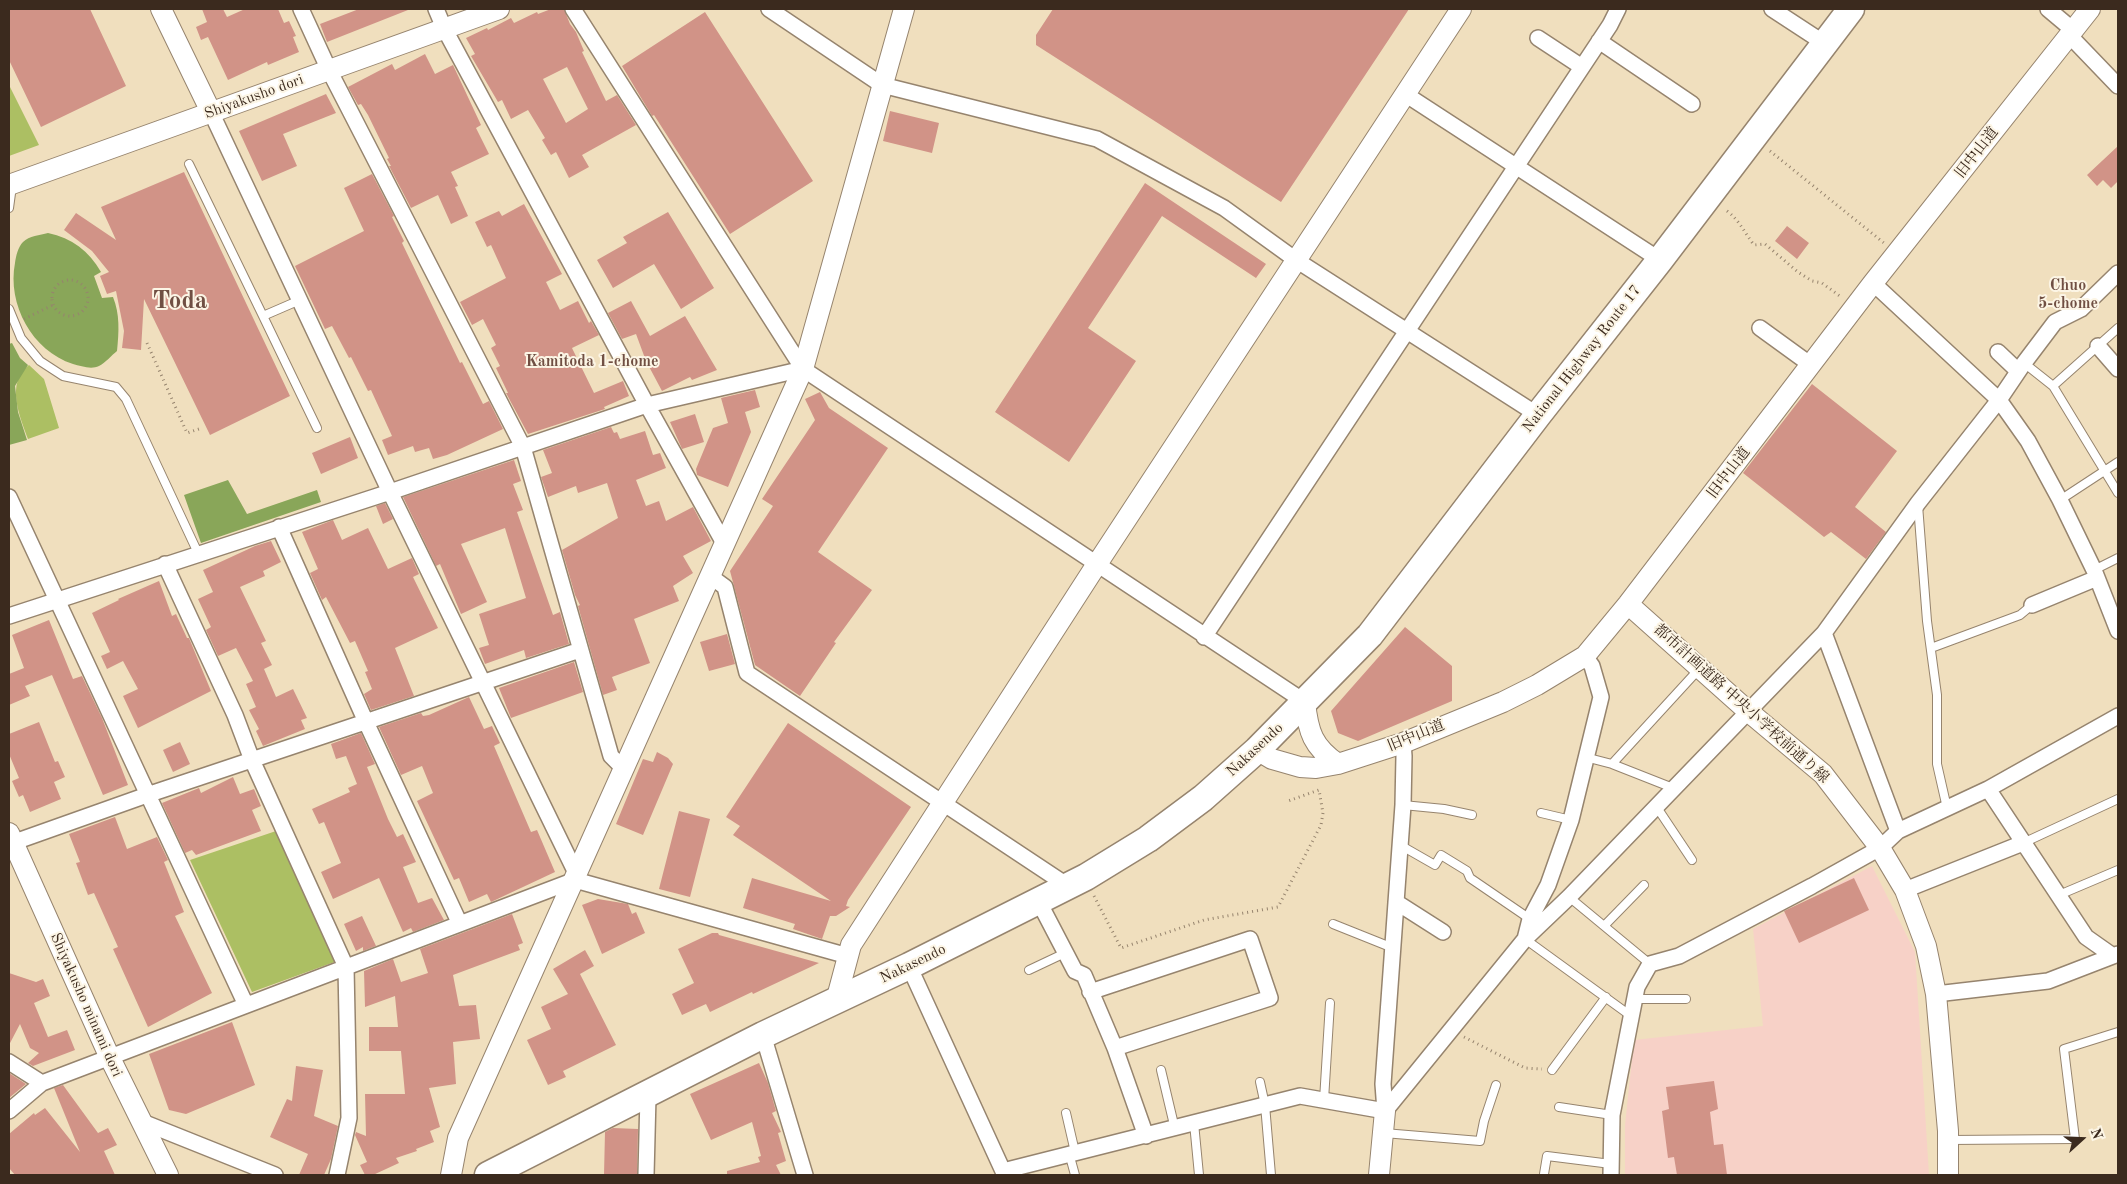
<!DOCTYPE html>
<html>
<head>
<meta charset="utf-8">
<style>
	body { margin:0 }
	#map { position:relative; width:2127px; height:1184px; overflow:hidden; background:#f0dfbe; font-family:"Old Standard TT",serif }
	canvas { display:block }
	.frame { position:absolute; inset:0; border:10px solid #3b2a1e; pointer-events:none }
	.north { position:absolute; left:2057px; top:1114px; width:50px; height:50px; -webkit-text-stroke:4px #fcf5e5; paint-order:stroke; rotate:70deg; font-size:14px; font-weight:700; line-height:20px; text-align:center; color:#3b2a1e }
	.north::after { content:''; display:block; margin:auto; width:18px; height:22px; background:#3b2a1e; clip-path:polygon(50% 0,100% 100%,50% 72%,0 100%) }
</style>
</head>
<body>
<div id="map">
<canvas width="2127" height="1184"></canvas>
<div class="frame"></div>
<div class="north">N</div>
</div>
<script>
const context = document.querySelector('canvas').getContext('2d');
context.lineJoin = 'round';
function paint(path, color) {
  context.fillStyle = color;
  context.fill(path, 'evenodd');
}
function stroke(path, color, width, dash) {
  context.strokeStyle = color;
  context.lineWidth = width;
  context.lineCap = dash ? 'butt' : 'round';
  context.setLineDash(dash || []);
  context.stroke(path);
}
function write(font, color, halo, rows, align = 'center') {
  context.font = font + ' "Old Standard TT","Noto Serif JP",serif';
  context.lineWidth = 4;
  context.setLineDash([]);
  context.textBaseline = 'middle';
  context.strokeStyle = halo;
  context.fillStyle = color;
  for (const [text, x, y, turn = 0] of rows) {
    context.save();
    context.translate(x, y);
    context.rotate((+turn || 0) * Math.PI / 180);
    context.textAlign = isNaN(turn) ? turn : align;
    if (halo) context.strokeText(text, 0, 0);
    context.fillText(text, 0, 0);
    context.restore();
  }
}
const built = new Path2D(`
	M1872,866L1915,952L1929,1175H1625V1125L1634,1040L1763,1026L1753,929Z`);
const green = new Path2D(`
	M9,85L39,145L9,156Z
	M29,365L44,379L59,428L28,439C20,417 5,383 29,365Z
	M282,829L340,960L252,992L190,860Z`);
const forest = new Path2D(`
	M48,233C72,238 89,251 101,272L94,276L102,298L113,297C120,314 119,332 117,351C112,355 105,363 99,366C91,370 81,366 73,364C32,351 7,304 15,263C16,256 18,247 23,242C29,236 40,235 48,233Z
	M12,343L20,358L28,365L15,386L18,412L27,440L9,445V344Z
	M228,480L247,514L317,490L321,502L201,543L184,495Z`);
const building = new Path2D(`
	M9,9H90L126,86L41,127L9,60Z
	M202,9H223L227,17L245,9H278L284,23L289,21L296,36L293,37L299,52L268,65L267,62L228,80L208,37L201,40L196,27L207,22Z
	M359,9H407L408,10L327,42L320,24Z
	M551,9H564L570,24L576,32L584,51L582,52L606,101L617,95L636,125L582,155L589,167L569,178L556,152L551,155L542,140L545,138L528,110L511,119L502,100L498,102L471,56L475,54L466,38L487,28L488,30L511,18L514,23L537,12L538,14ZM567,67L588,109L566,123L543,79Z
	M1053,9H1409L1281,202L1036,45V35Z
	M705,12L813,181L730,234L654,115L652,116L622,66Z
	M425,54L435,74L453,65L481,125L476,128L489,154L451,172L458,186L455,187L468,216L451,224L438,195L411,208L389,166H391L387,159L389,158L368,115L361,104L358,105L348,87L392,64L395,70Z
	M326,94L336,113L283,134L297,166L262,181L239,131Z
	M890,111L939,123L932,153L883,141Z
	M2118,146V181L2111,188L2103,180L2097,186L2087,175Z
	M184,172L290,396L210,435L144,299L141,350L122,348L124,331L116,291L107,294L100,276L109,272L92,251L64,230L76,213L116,240L101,207Z
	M372,174L394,216L392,217L404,241L402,243L460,363L462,362L483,404L489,401L503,429L447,455L433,459L429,448L415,452L413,446L388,455L382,440L392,436L371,390L368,391L351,357L349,358L332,326L325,329L295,266L364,231L344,188Z
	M1145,183L1266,264L1256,278L1162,216L1088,328L1136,361L1069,462L995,412Z
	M524,204L562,274L546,282L560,310L578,301L589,323L591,321L599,335L572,348L594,393L623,381L629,396L604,407L605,409L528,434L506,393H508L496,368L500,366L491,348L496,345L483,319L472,325L460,302L506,278L491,245L487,247L475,222L499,211L502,216Z
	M668,212L714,288L681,309L654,264L613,288L597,260L627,243L623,237Z
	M1787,226L1809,243L1797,259L1775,241Z
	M631,301L650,336L685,316L717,370L692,380L690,377L662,391L646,361L636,334L622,339L608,313Z
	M1812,384L1897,451L1855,507L1886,532L1866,559L1831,532L1824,537L1743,473Z
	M755,390L760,407L745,412L751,432L728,487L697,475L696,469L713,428L728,423L721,398Z
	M820,392L829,408L888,448L818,552L872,590L834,642L836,643L800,696L755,665L730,571L773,506L762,499L815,420L805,399Z
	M695,414L704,442L682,449L670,422Z
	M611,427L614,433L617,432L620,439L645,431L653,455L660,453L666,468L636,480L646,506L659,501L666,521L693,507L711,541L683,556L693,573L673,586L679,601L634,619L650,663L612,677L617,690L603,695L578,606L580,605L575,595L562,550L618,518L607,483L578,493L576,486L548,497L541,477L552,473L543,450Z
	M350,437L358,458L321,474L312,453Z
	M514,460L521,481L513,484L523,510L517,512L553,615L560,612L569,644L526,658L524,650L485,664L479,648L489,645L479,614L526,598L505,528L461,544L487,602L461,614L440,564L436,566L403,497Z
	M385,503L393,519L383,524L376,506Z
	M333,520L342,540L368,528L388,569L412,558L419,574L413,577L438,628L395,648L414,696L371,710L364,694L372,689L365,672L368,671L355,641L350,643L326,597L322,600L310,573L318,569L302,532Z
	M271,541L281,562L263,571L265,576L240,587L266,641L261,643L272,665L264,669L276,697L293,689L307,718L301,720L305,729L263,746L256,731L259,729L249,710L256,707L246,684L253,681L236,648L218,656L206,630L211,627L198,599L213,592L203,570L255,546Z
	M159,581L172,616L176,614L187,638H189L211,691L138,728L123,696L138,689L123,661L107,669L101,656L110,652L92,613L119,600L118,599Z
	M49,620L73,679L82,676L102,718L128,785L103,795L52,675L25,686L30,696L9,705V674L24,668L12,635Z
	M1405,627L1452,666V701L1358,741L1338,733L1331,711Z
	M727,634L735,664L709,671L700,642Z
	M574,662L583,692L511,718L499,688Z
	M469,697L484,729L492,726L500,743L494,746L506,774L531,832L537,830L555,872L491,902L487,894L469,902L459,878L454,880L417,801L433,793L422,766L401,775L379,727L421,713L423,716L429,715Z
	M39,722L55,762L58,761L65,777L54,782L61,799L30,812L23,795L19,797L12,781L19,778L9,754V734Z
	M788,723L911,807L848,900L846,906L850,907L836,916H830L822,939L793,929L795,924L743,908L752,878L831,901L733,835L740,826L726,817Z
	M361,733L375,764L367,767L388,819L397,837L403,834L416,862L403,867L418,903L432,898L444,920L413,932L411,928L403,932L379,878L333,899L321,872L341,863L324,822L319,824L312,809L350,792L348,788L357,784L346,756L336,759L331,744Z
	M180,742L190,764L173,772L163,750Z
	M657,752L668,758L673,764L643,835L616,824L643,759L653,762Z
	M233,777L240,794L254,789L261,806L252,810L261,831L196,855L192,850L185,853L162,803L199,788L201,793Z
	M679,811L710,819L690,897L659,889Z
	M115,817L127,849L157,837L168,860L164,862L184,912L175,916L212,993L148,1027L113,949L118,947L94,893L88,895L76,863L80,862L69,834Z
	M1854,878L1869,910L1799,943L1784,911Z
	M598,899L628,904L632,914L636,912L645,933L602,954L582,905Z
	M512,914L523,943L518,945L520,950L453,975L459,1006L476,1005L480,1039L453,1042L456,1084L429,1088L440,1127L430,1131L434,1142L416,1149L417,1151L396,1158L399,1163L373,1175H365L360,1165L367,1162L355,1135L356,1132L366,1136L365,1094H405L401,1051H369V1027H398L395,996L365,1007L364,971L393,959L401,982L428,973L420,949Z
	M362,916L376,946L363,951V947L356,951L344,924Z
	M712,933H718L719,935L819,963L753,994L752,992L710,1012L706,1004L682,1015L672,994L694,983L678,949Z
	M585,950L594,966L580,974L616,1045L563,1071L566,1077L548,1085L527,1040L551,1029L541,1007L568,994L553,969Z
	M9,973L36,982L43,979L50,996L34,1003L48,1037L67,1030L75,1050L33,1066L28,1063L39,1053L30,1048L20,1024L9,1045Z
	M232,1022L255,1085L186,1114L169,1110L149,1054Z
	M759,1063L768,1083L776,1111L772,1113L781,1132L778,1133L786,1161L776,1165L781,1175H727V1171L760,1162L758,1157L761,1156L752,1122L711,1140L690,1094Z
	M296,1066L323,1070L314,1116L338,1126L331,1159L324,1175H299L308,1154L270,1137L287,1099L292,1101Z
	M9,1073L26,1084L9,1098Z
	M1714,1081L1718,1109L1710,1112L1714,1145L1723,1144L1727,1175H1677L1674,1157L1668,1158L1662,1111L1669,1109L1666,1087Z
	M63,1085L98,1133L108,1128L117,1145L104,1151L115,1175H15L9,1168V1134L34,1113L35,1115L45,1108L80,1152L54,1088Z
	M613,1128L638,1129L637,1175H604L605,1132Z`);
const path = new Path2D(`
	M1770,151L1884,243
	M1727,211C1740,221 1744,232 1754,245L1765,244L1798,272L1812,281L1822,283L1841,297
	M52 298a18 18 0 1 1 36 0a18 18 0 1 1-36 0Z
	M24,319L53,305
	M147,343L187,433L202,428
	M1094,896L1121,948L1204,920L1278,907L1321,825L1323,813L1319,790L1288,801
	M1464,1037L1525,1068L1542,1069`);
const service = new Path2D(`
	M189,164L263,316L300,300
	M9,208L12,186
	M9,309L21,338L40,361L63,376L116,387L126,399L198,553
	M263,316L317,428
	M2024,363L2053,386L2118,493
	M2053,386L2118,328
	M2060,500L2118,462
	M1918,505L1927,621L1937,695V764L1947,808
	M2094,570L2118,558
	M1931,648L2020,615L2032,605
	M1585,757L1612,764L1700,668
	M1612,764L1673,788
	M1403,805L1444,809L1472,815
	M1656,806L1692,860
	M1541,813L1571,820
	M2023,843L2118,799
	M1400,845L1435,865L1441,855L1467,871L1470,878L1530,919
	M2059,895L2118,870
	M1569,897L1650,964
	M1333,924L1393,948
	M1604,926L1644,885
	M1525,939L1631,1016
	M1029,970L1065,953
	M1635,999H1686
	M1161,1070L1175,1129
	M1552,1070L1606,997
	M1260,1082L1265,1105L1271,1175
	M1324,1100L1330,1003
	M1559,1107L1612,1115
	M1066,1113L1075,1152
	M1194,1123L1199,1175
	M1384,1133L1480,1141L1484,1121L1496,1085
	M1949,1140L2075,1139L2064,1049L2118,1032
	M1069,1153L1075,1175
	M1544,1174L1547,1156L1611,1164`);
const minor = new Path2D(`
	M301,9L329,70L523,447L611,756L624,769
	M436,9L444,28L647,405L725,545
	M573,9L803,369L1305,702
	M769,9L882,85L1097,139L1224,208L1296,260L1538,415
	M1772,9L1824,43
	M2048,9L2073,30
	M2069,35L2118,86
	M1538,38L1582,67
	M1599,41L1692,104
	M1405,94L1660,260
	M211,112L390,492L576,873
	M1873,283L1999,400L2028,441L2060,500L2094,570L2118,631
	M1760,328L1811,365
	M2098,346L2118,369
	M1998,352L2018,371
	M9,497L246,1005
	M279,527L366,722L459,922
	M165,564L235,715L252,760L346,967L349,1118L337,1175
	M710,576L725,587L747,673L1068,886
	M2032,605L2097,578
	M9,616L390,492L647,405L803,369
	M1824,633L1898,831
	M1204,637L1610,25L1618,9
	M1988,789L2086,937L2113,956
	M9,844L147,795L580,650
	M1905,890L2023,843
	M1039,902L1075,971L1084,975L1115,1048
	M1396,902L1443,932
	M1525,939L1569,897L1824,633L1918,503L1999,400L2024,363L2055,322L2081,309L2118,273
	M909,966L1003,1171L1300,1096L1385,1111
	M1090,992L1250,939L1270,998L1115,1048L1146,1136
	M1936,994L2048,981L2118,954
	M763,1035L805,1175
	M9,1062L42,1083
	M9,1111L42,1083L575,880L848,956
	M1385,1111L1525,939L1530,919L1548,885L1571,820L1601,697L1592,666L1585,656
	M1385,1111L1383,1084L1403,805L1404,756L1403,743
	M140,1121L275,1175
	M646,1175L648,1096
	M1611,1175L1612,1115L1637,987L1650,964L1679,956L1812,886L1880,848L1898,831L1988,789L2118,716`);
const tertiary = new Path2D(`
	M161,9L211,112
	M9,185L499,9
	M1628,604L1749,712L1823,774L1880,848L1905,890L1926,946L1936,994L1948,1131V1175
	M1305,702C1308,732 1313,747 1338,764
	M1257,750L1272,759L1300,767L1316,768L1338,764L1403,743L1503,702L1537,685L1585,656L1628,604L1873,283L2090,9
	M9,833L110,1058L168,1175
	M836,1001L851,945L1097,564L1461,9
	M451,1175L458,1138L803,369L904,9
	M1379,1175L1385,1111`);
const trunk = new Path2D(`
	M488,1175L763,1035L909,966L1086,877L1148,839L1203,798L1257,750L1370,635L1538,415L1660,260L1851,9`);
const streetNames = [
	["Shiyakusho dori",254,97,-20],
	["旧中山道",1977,153,-52],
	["National Highway Route 17",1582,359,-52],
	["旧中山道",1729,473,-53],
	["都市計画道路 中央小学校前通り線",1741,704,42],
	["旧中山道",1416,736,-22],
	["Nakasendo",1255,750,-43],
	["Nakasendo",913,964,-26],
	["Shiyakusho minami dori",86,1005,66]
];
const neighbourhoodNames = [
	["Chuo",2068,286],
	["5-chome",2068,304],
	["Kamitoda 1-chome",592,362]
];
const townNames = [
	["Toda",180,301]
];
paint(built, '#f7d1c7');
paint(green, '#acbf63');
paint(forest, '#89a659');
paint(building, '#d19387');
stroke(service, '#96846e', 10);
stroke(minor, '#96846e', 18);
stroke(tertiary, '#96846e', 22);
stroke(trunk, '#96846e', 29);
stroke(path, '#96846e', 3, [1, 4]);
stroke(service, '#fff', 8);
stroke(minor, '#fff', 15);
stroke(tertiary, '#fff', 20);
stroke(trunk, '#fff', 26);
write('15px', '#3b2a1e', '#fcf5e5', streetNames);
write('bold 16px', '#704f43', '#fcf5e5', neighbourhoodNames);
write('bold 25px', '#704f43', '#fcf5e5', townNames);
</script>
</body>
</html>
